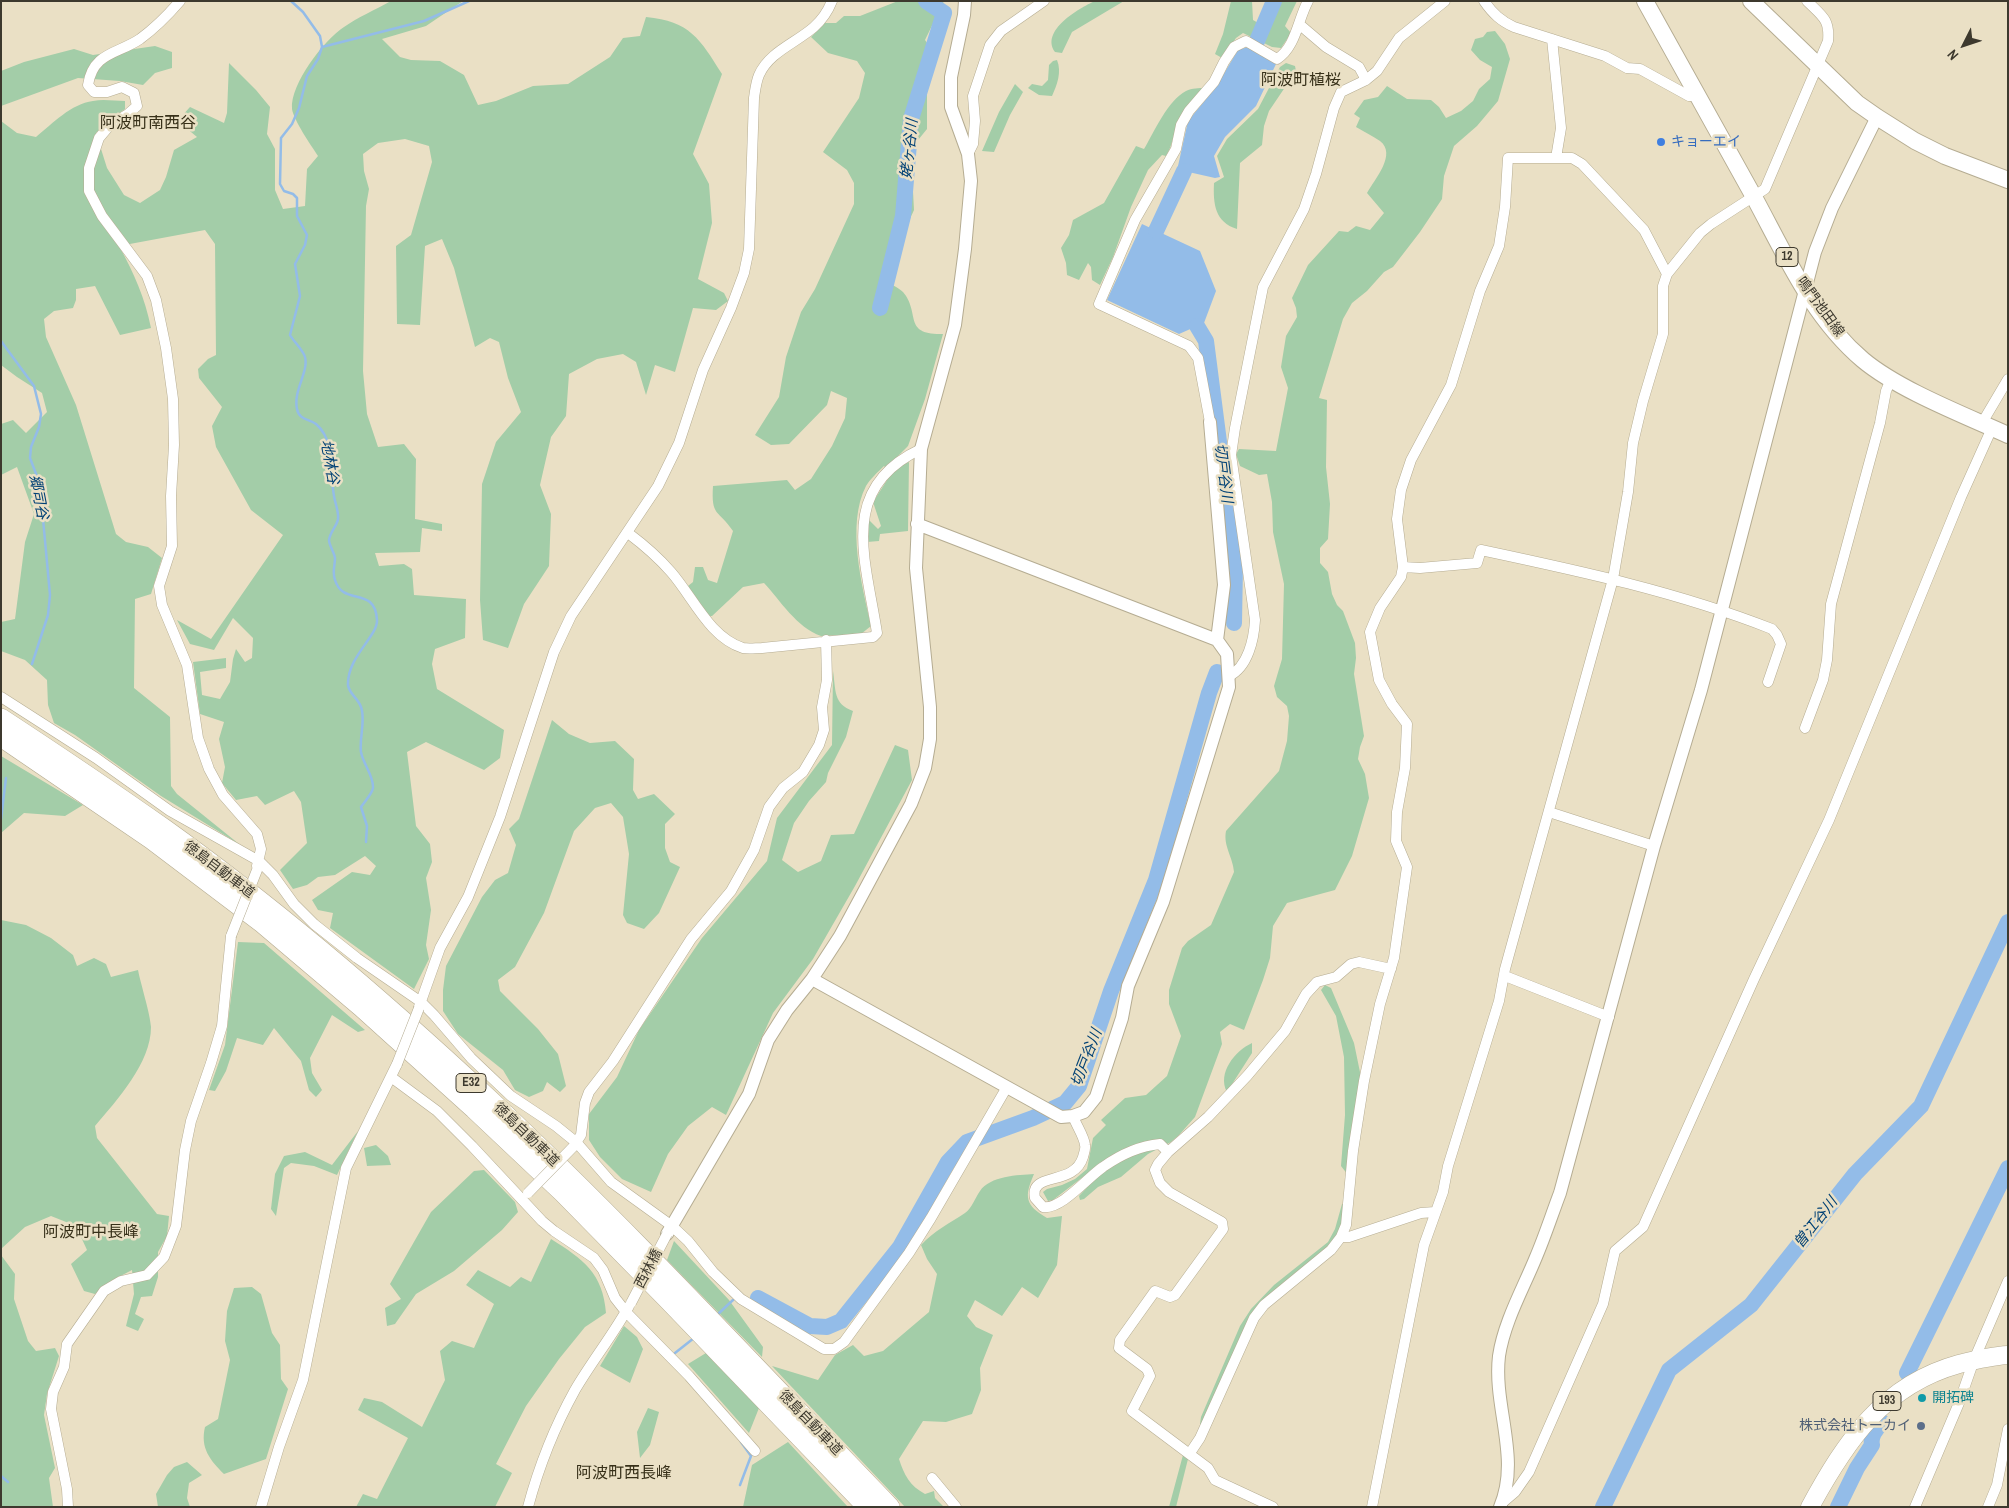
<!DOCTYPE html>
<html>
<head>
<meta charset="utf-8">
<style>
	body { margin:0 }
	#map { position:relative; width:2009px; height:1508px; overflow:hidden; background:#eae0c5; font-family:"Archivo Narrow",sans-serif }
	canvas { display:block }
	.frame { position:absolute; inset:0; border:2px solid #3d392e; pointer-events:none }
	.north { position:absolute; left:1939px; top:20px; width:50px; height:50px; -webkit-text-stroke:4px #eae0c5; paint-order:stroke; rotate:229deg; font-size:14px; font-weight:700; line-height:20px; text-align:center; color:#3d392e }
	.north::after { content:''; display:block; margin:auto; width:18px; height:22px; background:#3d392e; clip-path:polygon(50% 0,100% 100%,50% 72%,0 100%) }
</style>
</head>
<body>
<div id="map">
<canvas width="2009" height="1508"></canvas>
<div class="frame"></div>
<div class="north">N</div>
</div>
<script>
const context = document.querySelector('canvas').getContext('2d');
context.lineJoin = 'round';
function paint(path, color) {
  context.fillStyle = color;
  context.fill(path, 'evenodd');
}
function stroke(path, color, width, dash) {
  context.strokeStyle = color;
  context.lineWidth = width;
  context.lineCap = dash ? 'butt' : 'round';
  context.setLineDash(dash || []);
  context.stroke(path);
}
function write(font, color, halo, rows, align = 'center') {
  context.font = font + ' "Archivo Narrow","Noto Sans JP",sans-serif';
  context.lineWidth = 5;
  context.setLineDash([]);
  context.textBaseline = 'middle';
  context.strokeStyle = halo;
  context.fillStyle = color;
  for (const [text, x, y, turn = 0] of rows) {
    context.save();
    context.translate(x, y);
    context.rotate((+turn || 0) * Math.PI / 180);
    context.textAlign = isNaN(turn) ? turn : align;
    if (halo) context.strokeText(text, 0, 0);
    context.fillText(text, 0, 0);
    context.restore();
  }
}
const green = new Path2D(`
	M391,1H463L426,26L382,39L400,57L411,60L440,61L464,75L478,105L496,101L533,86L568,84L610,57L623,38L640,36L646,17C690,21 700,39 722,74L693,154L709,184L712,223L698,279L724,293L728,301L716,310L693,308L675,372L655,365L646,395L636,362L623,354L597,359L569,374L566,416L551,437L540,485L551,514L549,566L524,604L508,648L483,640L480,600L482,484L496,442L521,412L508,378L499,342L490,338L475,347L454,268L442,239L425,246L420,325L397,324L396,246L411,235L432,162L429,146L405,139L378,143L363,154L364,171L369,189L366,206L363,371L367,414L378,447L404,444L416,459L415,519L442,524V531L422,528L420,552L375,553L379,566L404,564L412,569L414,595L466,599L465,638L435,649L432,664L437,689L504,730L500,758L484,770L426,742L407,752L416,826L430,844L432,862L426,878L431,910L426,945L429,959L414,989L330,928L333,913L318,910L312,900L352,872L370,875L376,866L365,856L335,875L318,877L307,885L293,889L280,870L307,843L301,802L294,791L265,805L257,796L236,800L222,783L225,767L219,739L224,722L200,714L193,662L226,658V668L200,672L202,695L220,699L230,682L233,659L236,649L245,662L252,658L253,638L233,618L214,650L190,644L177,620L211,639L283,535L251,510L216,447L212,426L222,407L199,378L198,369L208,359L216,355L215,244L205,230L119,246C134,273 145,298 151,328L120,335L95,286L76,289V300L73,308L54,311L44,319L46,337L76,405L116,534L126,542L148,547L162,558L151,594L135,599L134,688L170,717L171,786L177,794L239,844L161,796L75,735L54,723L48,705L47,680L25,660L1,651V622L15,619L25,542L34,514L17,467L1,475V424L13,420L26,433L47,412L42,393L17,377L1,365V121L17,133L36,137C53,123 71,104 93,101C103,99 115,101 125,101V109L109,120L96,133L107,168L124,195L140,203L160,190L166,177L174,150L197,137L185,127L180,118L190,107L224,123L227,113L229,63L256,90L270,107L267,134L275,149V190L283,209L305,206L307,169L318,156C311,145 294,121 292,109C290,84 324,40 344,27C358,17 375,10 391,1Z
	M898,1H944L925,40L930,47L927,86V129L914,145L912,173L914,210L882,280C888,283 898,287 903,292C921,313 902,335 943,334L925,399L908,446L894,460L900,466L909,462L908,531L880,534L879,541L867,542L868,519L878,529L881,526L873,502L891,474L884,466C878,472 870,479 866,486C846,525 862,585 871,626L861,634L821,636C797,628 780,600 764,583L743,587L712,616H709L688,586L693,582L695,567H703L708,580L717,583L733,531C718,509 711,517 713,486L787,480L795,490L811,479L832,446L845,418L847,398L831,391L827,405L789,444L771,445L755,435L779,397L786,357L801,312L815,289L854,204V183L847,170L823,152L859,98L865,73L857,61L828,53L811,37L825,23H836L844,16H860Z
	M1095,1H1124L1072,32L1062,53L1055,52C1040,31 1079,8 1095,1Z
	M1231,1H1252L1253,20L1267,28L1278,1H1297L1285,26L1291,33L1281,48L1272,47L1243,33L1236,38L1222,58L1215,54L1223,34Z
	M1495,31L1505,44L1510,59L1498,101L1477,126L1454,146L1444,176L1442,199L1420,232L1393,267L1384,272L1367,291L1352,303L1343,319L1319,398L1327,400L1326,467L1330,504L1328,539L1320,548V563L1328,572L1332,594L1337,605L1343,611L1355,643L1356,658L1354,674L1364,736L1360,747L1358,759L1365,774L1369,798L1352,856L1335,890L1287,903L1273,926L1270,958L1263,980L1244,1030L1230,1024L1220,1032L1222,1044L1195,1117L1179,1135L1171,1142L1148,1154L1121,1177L1098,1187L1084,1199L1080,1200L1079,1196L1093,1181L1092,1170L1053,1200L1048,1201L1043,1192L1047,1189L1062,1185L1075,1179L1087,1169L1093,1138L1106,1125L1101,1120L1125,1098L1146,1095L1167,1076L1181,1036L1169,1004V990L1182,948L1188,941L1211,925L1234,872C1233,857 1223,846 1226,831L1279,771L1287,741L1289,716L1287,706L1277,697L1274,686L1282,659L1284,584L1273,532L1272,502L1267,474L1259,475L1240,466L1236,454L1239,449L1276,451L1288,388L1281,367L1286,336L1297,317L1296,308L1292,298L1308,265L1339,231L1348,232L1356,226L1370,230L1384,213L1367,193C1375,179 1397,154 1380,141C1373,136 1364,132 1356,127L1360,118L1354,114L1364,100L1378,97L1387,86L1407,99L1431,100L1439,107L1446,118L1461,111L1473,101L1479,89L1490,79L1492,67L1480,60L1471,50L1475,39L1483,37L1487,32Z
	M155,46L172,52V68L155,73L143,85L120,81L78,78L1,106V71L24,62L74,49L93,55Z
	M1057,60C1062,72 1057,85 1052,96L1039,95L1028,88L1032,84L1042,86L1048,80L1049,65L1053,61Z
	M1286,63L1295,66L1296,71L1269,111L1264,126L1262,145L1240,163L1237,229C1215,222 1213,204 1214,183L1224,177L1217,156L1227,139L1258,109L1280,67Z
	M1015,84L1023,92L1010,115L994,152L982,151L999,112Z
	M1205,88C1194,98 1185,108 1178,122C1173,134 1173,145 1166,156L1162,155L1148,170L1131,207L1113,257L1100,285L1092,280L1091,267L1088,263L1079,280L1067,275L1066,263L1061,248L1069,235L1073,220L1104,203L1136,146L1144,149C1154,132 1168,100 1186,91C1192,88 1199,88 1205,88Z
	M833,671C836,690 833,704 853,711L846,737L828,773L826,782L809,801L794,823L782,860L798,872L821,861L831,835L854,834L895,745L908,750L912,780L855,886L813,959L773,1013L726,1115L712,1107L688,1126L668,1154L651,1192L622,1179L600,1157L589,1140V1114L617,1077L639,1030L702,938L767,861L777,818L832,745Z
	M552,720L569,734L590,743L615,741L634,759L633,790L638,799L654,794L675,814L665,824V848L670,862L680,867L659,913L644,929L627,923L623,915L629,854L623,817L611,803L595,808L574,831L544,913L515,967L498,980L500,991L538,1029L558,1054L566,1086L560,1092L547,1082L543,1091L529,1097L515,1090L503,1070L458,1034L443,1011V990L446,966L482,897L495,880L508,873L516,845L509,829L519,819Z
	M1,756L83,805L65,816L24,813L1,833Z
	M1,920L26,925L51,938L73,955L77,966L94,958L106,964L111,977L138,970C141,985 150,1013 151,1027C151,1063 117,1100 95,1126L97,1138L157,1214L169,1216L167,1236L158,1252V1277L152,1296L141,1297L135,1314L144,1319L138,1331L126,1326L134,1294L132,1270L111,1281L95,1294L84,1291L71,1264L87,1250L76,1226L51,1216L25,1227L1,1249Z
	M238,942L264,943L365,1030L358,1032L332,1015L310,1058L312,1073L322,1090L316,1097L309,1090L301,1061L274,1028L263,1045L237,1038L226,1071L215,1091L209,1090L225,1045Z
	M1325,985L1331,988L1354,1043L1361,1077L1348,1175L1341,1166L1345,1115L1344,1057L1336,1016L1321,990Z
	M1252,1043V1053L1227,1092C1217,1073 1235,1051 1252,1043Z
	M358,1131L337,1175L314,1166L291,1163L284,1168L276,1216L271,1209L275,1174L284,1156L305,1152L332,1165Z
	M376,1145L388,1156L391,1165L367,1166L364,1148Z
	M484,1170L515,1202L518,1212L502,1230L454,1271L416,1294L395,1324L387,1326L385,1308L401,1299L390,1284L431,1212L474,1171Z
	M1034,1174C1024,1197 1025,1205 1047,1218L1062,1216L1057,1265L1038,1298L1022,1287L1002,1316L975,1300L967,1316L976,1327L993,1335L980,1368L981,1390L972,1414L946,1422L923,1421L899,1459C904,1475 910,1486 925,1494L934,1491L935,1498L944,1507H905L772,1366L818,1380L835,1355L853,1345L864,1356L883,1351L929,1312L937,1274L927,1259L921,1245C934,1231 950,1223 965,1213C972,1208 975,1198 980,1191C990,1176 1018,1175 1034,1174Z
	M1342,1204H1346L1343,1222L1334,1242L1264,1300L1203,1424H1200L1201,1417L1240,1326L1251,1309L1274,1285L1328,1242L1335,1229Z
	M551,1239C583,1259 603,1273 606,1313L585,1327L559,1359L526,1406L496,1464L512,1473L495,1507H356L363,1494L377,1499L408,1438L358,1410L364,1398L382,1402L422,1427L445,1380L440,1351L452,1341L474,1348L494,1304L466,1285L478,1270L510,1287L521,1277L531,1282Z
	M674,1241L729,1300L763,1347L762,1357L667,1260Z
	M1,1255L15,1274L14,1299L28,1341L36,1351L55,1348L59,1356L47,1394L44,1415L55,1468L49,1478L53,1507H1Z
	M252,1287L261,1294L272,1333L280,1345L281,1379L288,1389L266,1459L224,1474C210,1460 200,1448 205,1427L218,1419L230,1360L225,1341L227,1311L234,1288Z
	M624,1326L637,1337L643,1349L630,1383L600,1366Z
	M706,1353L759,1408L749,1433L688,1364Z
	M648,1408L659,1412L650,1445L640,1458L637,1432Z
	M788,1442L848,1507H743L752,1465Z
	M1183,1455L1188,1459L1176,1507H1169Z
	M187,1462L202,1475L189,1483L187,1498L190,1507H158L156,1494L167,1475L174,1467Z`);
const water = new Path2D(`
	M1248,47L1276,64L1256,106L1225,137L1214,156L1220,177L1215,178L1184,171L1178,166L1188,121L1216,87L1238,50Z
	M1142,224L1200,251L1216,291L1204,323L1179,334L1107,300Z`);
const stream = new Path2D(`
	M291,1L303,12L320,36L322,47L318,59L307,76L299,108L292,124L281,138L280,184L284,191L293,194L297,198V216L307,235L305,245L295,264L300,296L290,335C294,342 303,350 305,357C309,372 293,390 297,409C299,420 309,419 316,424C323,430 327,438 329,447C333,463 331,480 334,496C335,503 339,512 338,519C337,526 330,532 329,540C329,545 334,552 335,558C335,566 332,572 335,580C343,607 375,585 377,620C378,636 347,657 348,685C349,694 358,698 361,707C366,721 359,737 361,752C363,764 374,776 373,788C372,794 365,801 361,807L367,826L366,842
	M322,47L424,21L469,1
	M1,341L34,386L41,414L39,427L31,447L30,458L38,479L41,497L50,595L48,615L32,664
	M1,819L6,778
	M717,1315L733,1300
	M675,1353L694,1338
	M1,1476L8,1482
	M740,1485L751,1456L741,1442`);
const river = new Path2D(`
	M1257,41L1274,1
	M1156,231L1184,171
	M880,308L903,216L911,119L944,13L926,1
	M1197,326L1206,341L1235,566L1234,623
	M758,1298L810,1326L827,1327L841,1321L900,1247L948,1162L967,1142L1033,1118L1065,1103L1079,1086L1111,991L1156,880L1209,693L1217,672
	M1907,1373L2008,1168
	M1603,1507L1669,1370L1751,1305L1855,1174L1921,1106L2008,922
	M1838,1507L1857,1468L1872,1445C1870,1435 1877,1429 1882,1422`);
const minor = new Path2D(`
	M180,1C168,15 155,28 140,39C118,54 93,52 88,85L94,92H107L122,87L134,93L137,106L128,114L110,125L99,138L89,168V191L102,216L147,276L156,300L166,348L173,399L174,445L171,496L172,546L159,586L162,605L187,665L198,738L209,769L223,795L257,834L261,849L257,866
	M1484,1C1493,14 1501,21 1514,27L1605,56L1627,68L1640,69L1689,96H1698
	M1299,24L1326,47L1359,67L1366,80
	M1552,39L1561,128L1556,158
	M968,154L973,144L975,121L973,96L990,45L1001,31L1044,1
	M1210,422L1198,358L1189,346L1099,304L1135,220L1176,149L1181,125L1189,111L1214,82L1224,62L1234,47L1246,41L1277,59C1296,47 1298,19 1308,1
	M1982,423L2008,379
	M628,533C644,545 658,557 671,572C693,597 709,637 743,648C749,649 756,648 762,648L873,637L877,633C866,560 837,488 921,449
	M1403,567L1420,568L1477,563L1481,550C1580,571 1678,592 1772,629L1777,635L1781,644L1768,682
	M1229,676C1248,667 1254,639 1255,620L1231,455L1235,428L1263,287L1304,209L1316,174L1334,108L1341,92L1366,80L1377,71L1399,38L1445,1
	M1,697L96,758L170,811L259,861L273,875L294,904L314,924L357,958L421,1002L434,1015L471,1058L511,1096L556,1126L577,1143L611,1182L672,1226L688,1241L713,1272L741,1299L824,1349H834L844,1342L909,1253L931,1218L1007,1087
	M1805,728L1823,680L1827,660L1831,604L1880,423L1886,391L1891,379
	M1549,812L1654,846
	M1505,976L1609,1017
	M419,1007L440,948L468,897L500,817L554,652L571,616L658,486L679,443L703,370L731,308L744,273L749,249L754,98C755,91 756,82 759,75C769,52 796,43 814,27C823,19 828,11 832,1
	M391,1077L437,1111L472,1146L542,1221L554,1231L594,1258L603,1270L615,1298L626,1312L689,1376L755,1451
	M1073,1116C1076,1125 1084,1136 1085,1145C1086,1148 1084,1153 1083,1157C1074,1187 1029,1171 1035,1198L1043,1207C1061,1210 1088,1177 1103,1167C1120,1155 1138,1146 1160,1144L1168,1152
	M573,1147L581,1135L585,1103L589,1092L613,1061L691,939L731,891L754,850L769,807L783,788L803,772L819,745L824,730L822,707L827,680L826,640
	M1341,1237H1349L1421,1213L1435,1212
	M1190,1453L1200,1438L1254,1318L1264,1305L1331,1250L1341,1237L1346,1225L1353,1151L1364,1081L1380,1004L1394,958L1407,867L1396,841L1397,812L1405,768L1407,724L1392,704L1379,680L1370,632L1380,608L1401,577L1403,567L1397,519L1401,490L1411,460L1451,385L1480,291L1499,246L1505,207L1508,158H1572L1582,164L1644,230L1667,274
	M932,1478L956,1507
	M1502,1503L1515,1492L1529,1472L1603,1304L1615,1251L1643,1227L1754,979L1829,820L1961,497L1992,428
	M68,1507L67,1489L51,1409L53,1392L64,1367L67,1344L104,1291L121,1281L147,1275L164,1257L176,1226L185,1150L191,1121L211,1063L222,1026L231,936
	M261,1507L279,1447L303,1380L346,1168L397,1064
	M528,1507C539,1466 555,1426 575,1390C592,1361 613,1335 629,1306
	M1273,1507L1215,1480L1208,1468L1132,1411L1150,1376L1147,1369L1119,1348L1120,1340L1155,1291L1170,1297L1175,1295L1223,1229L1222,1222L1169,1192L1160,1183L1155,1170L1158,1164L1168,1152L1208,1117L1247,1076L1285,1031L1306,994L1317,982L1336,977L1351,964L1359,962L1391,969
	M1372,1507L1424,1245L1443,1192L1448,1166L1499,1001L1505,969L1613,579L1628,492L1633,443L1643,401L1663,334V286L1667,274L1700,233L1711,224L1765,189L1828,41C1830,19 1822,16 1807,1
	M1915,1507L1959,1403L1974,1360L2008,1281
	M1988,1507L1997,1485L2008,1429`);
const tertiary = new Path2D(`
	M1210,422L1224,585L1217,640
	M812,979L1061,1117L1073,1116L1084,1112L1096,1097L1122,1018L1128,986L1163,902L1229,687L1227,654L1217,640L917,524
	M667,1234L749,1094L768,1040L787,1010L812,979L840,936L911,804L925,768L930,739V707L916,568L921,449L955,325L965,249L971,181L968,154L951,107V77L964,15L965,1
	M1500,1507C1521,1458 1493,1407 1499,1356C1504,1322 1523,1289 1536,1257C1545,1236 1552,1214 1560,1193L1654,846L1701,690L1815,252L1832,208L1877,117`);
const primary = new Path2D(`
	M1645,1C1681,66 1718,131 1754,197C1785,254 1812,317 1863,360C1899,390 1964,415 2008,435
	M1751,1L1857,103L1877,117L1915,141L1945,156L2008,180`);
const trunk = new Path2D(`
	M1810,1507C1846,1441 1883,1385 1959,1364C1975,1360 1991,1356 2008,1355`);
const motorway = new Path2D(`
	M1,718C56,754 111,791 165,829C278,910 385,1002 487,1097C627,1228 757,1369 890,1507
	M1,737L152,840L263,924L361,1007L474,1109L563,1193L667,1299L867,1507`);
const minorBridge = new Path2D(`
	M231,936L257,870
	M397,1064L419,1008
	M528,1193L573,1147
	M631,1303L667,1234`);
const markers = [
	[1661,142,5,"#3f7fe0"],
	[1922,1398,5,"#0f9aa8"],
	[1921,1426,5,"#5c6f8a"]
];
const shields = [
	[1787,257,22],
	[471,1083,30],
	[1887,1401,28]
];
const shieldNames = [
	["12",1787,257],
	["E32",471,1083],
	["193",1887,1401]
];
const shopNames = [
	["キョーエイ",1671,142]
];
const streetNames = [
	["鳴門池田線",1820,307,54],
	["徳島自動車道",219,870,37],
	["徳島自動車道",526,1135,44],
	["西林橋",649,1269,-62],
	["徳島自動車道",810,1423,46]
];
const cultureNames = [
	["開拓碑",1932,1398]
];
const serviceNames = [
	["株式会社トーカイ",1911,1426]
];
const waterNames = [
	["姥ヶ谷川",910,149,-84],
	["地林谷",329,462,80],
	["切戸谷川",1223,473,83],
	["郷司谷",38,497,79],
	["切戸谷川",1087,1058,-69],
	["曽江谷川",1816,1223,-52]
];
const quarterNames = [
	["阿波町植桜",1301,81],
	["阿波町南西谷",148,124],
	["阿波町中長峰",91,1233],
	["阿波町西長峰",624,1474]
];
paint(green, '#a3cda8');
paint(water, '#93bce8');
stroke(stream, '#93bce8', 2.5);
stroke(river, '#93bce8', 16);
stroke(minor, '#b5ac92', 11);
stroke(tertiary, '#b5ac92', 14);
stroke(primary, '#b5ac92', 18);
stroke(trunk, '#b5ac92', 19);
stroke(motorway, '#b5ac92', 20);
stroke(minor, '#fff', 10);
stroke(tertiary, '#fff', 12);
stroke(primary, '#fff', 16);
stroke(trunk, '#fff', 18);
stroke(motorway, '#fff', 19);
stroke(minorBridge, '#b5ac92', 11, []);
stroke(minorBridge, '#fff', 10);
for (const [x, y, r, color] of markers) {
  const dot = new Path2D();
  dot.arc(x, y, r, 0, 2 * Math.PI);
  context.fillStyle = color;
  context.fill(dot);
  stroke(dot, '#eae0c5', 2);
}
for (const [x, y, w] of shields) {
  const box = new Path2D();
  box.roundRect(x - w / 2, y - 9.5, w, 19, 4);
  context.fillStyle = '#eae0c5';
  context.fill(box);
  stroke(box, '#3d392e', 1);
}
write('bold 12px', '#3d392e', null, shieldNames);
write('14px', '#366cbe', '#eae0c5', shopNames, 'left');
write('14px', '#3d392e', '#eae0c5', streetNames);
write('14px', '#0d838f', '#eae0c5', cultureNames, 'left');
write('14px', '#4e5e75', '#eae0c5', serviceNames, 'right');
write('italic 15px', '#004175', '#eae0c5', waterNames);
write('16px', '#373019', '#eae0c5', quarterNames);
</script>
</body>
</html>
